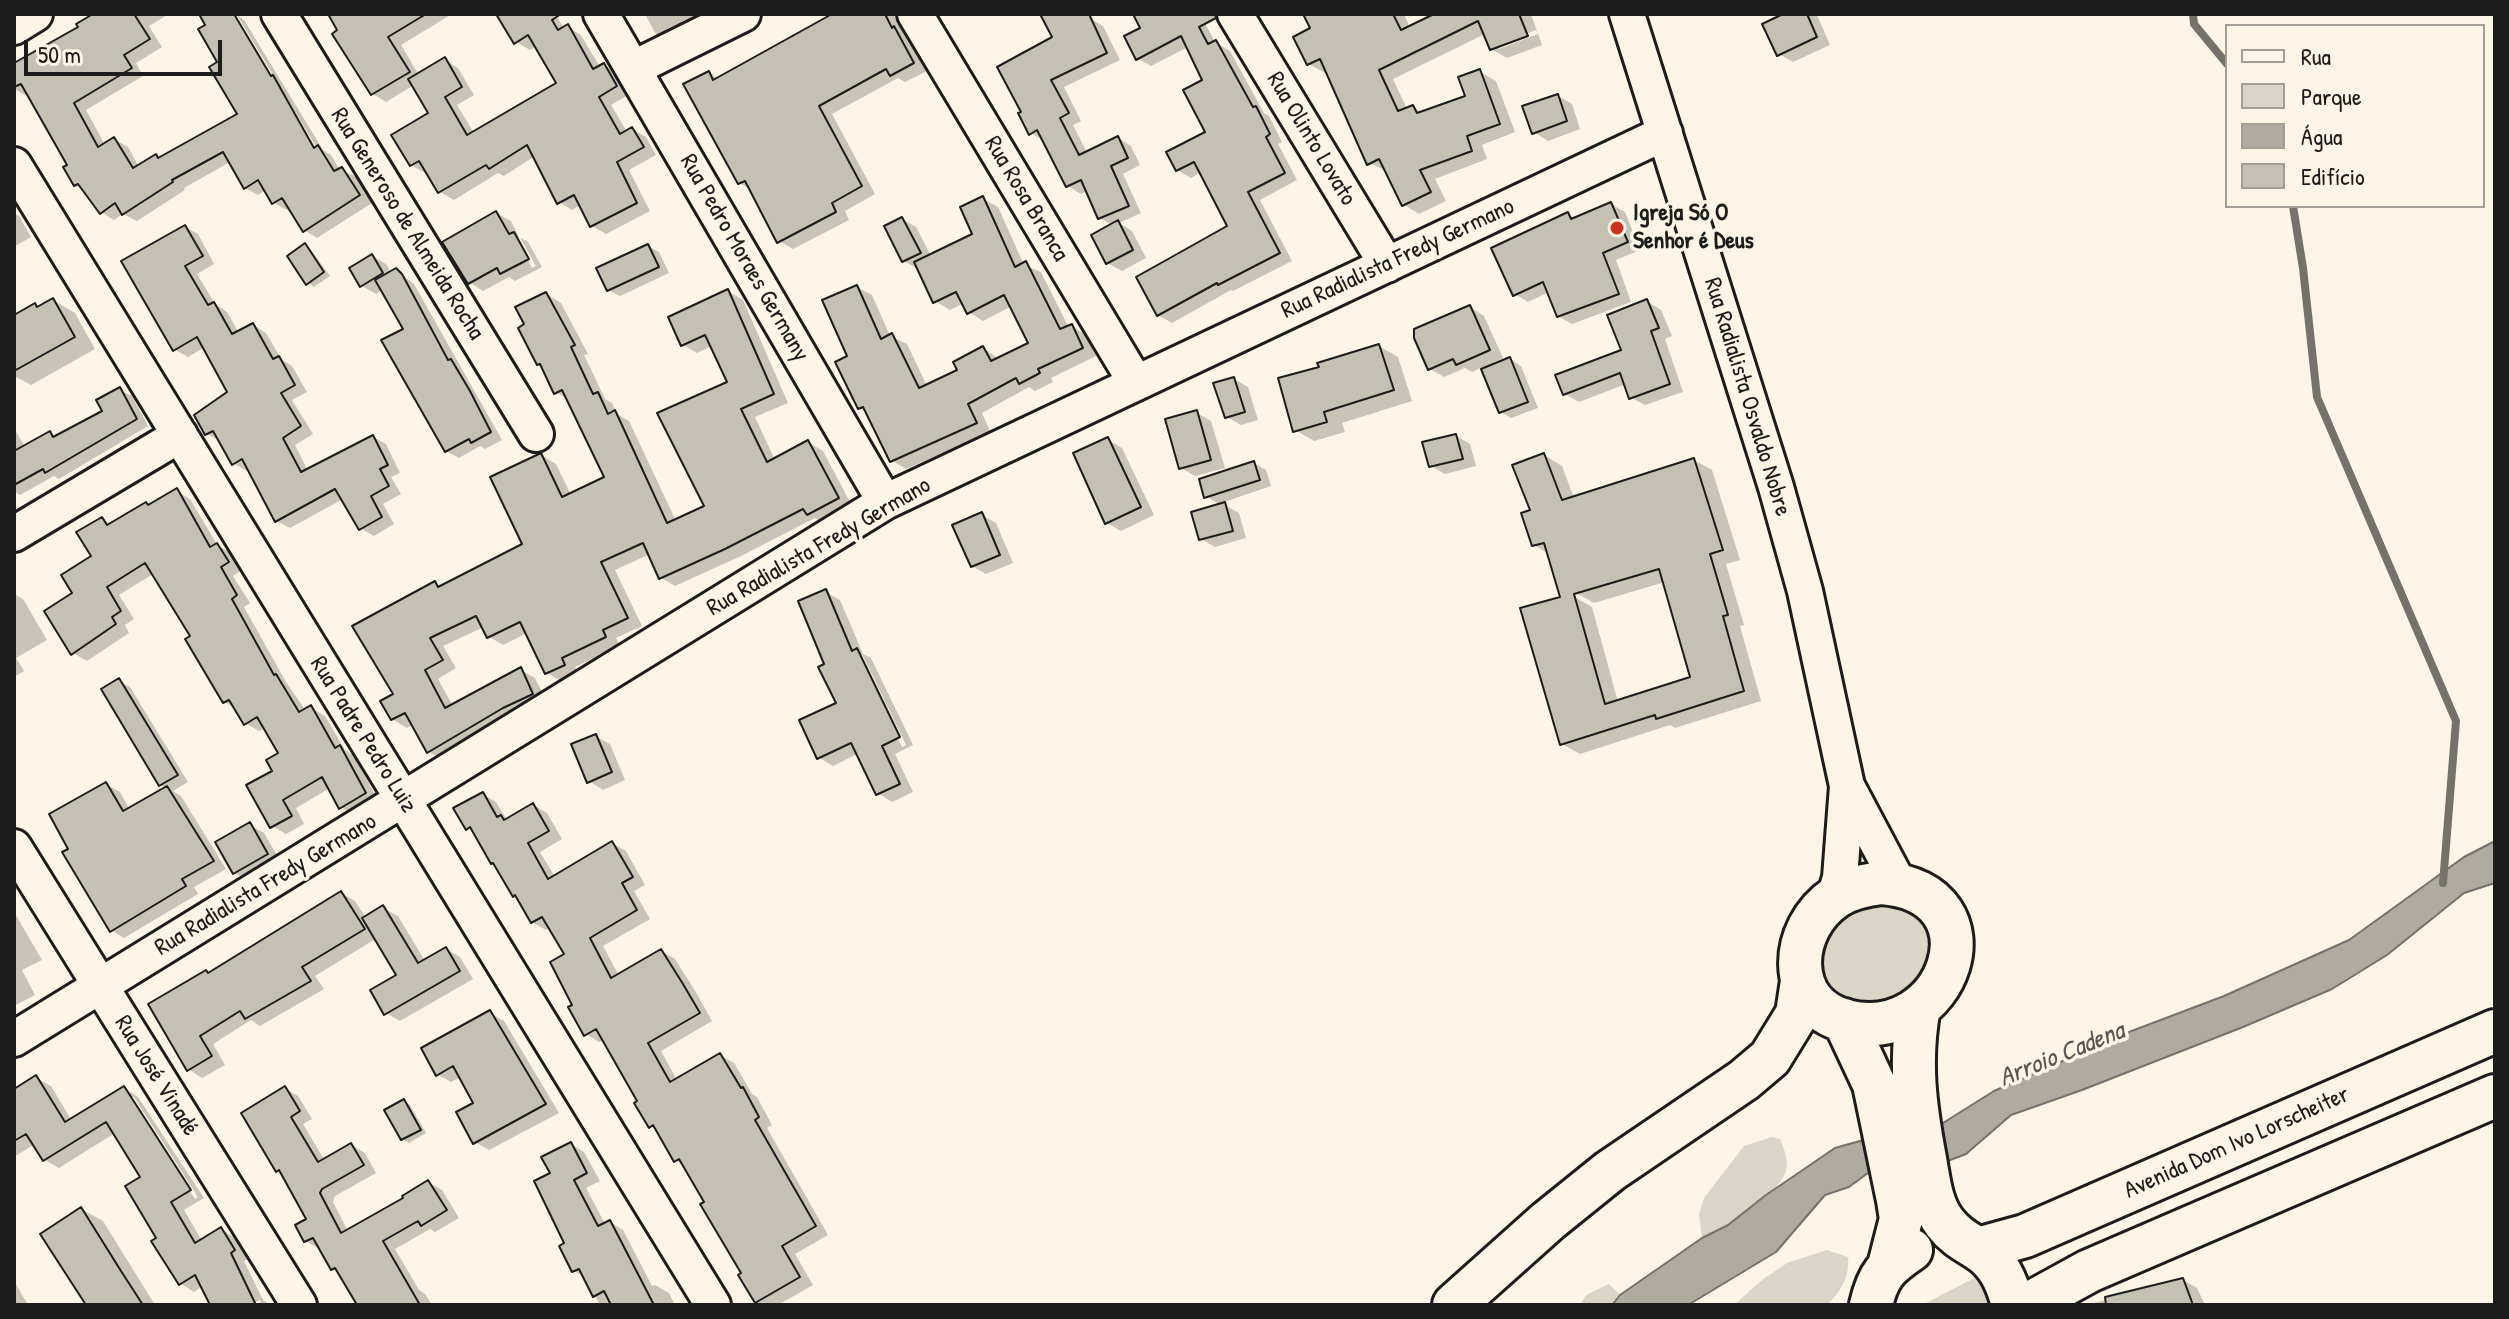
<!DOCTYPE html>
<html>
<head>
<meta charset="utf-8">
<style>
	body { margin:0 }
	#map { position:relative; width:2509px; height:1319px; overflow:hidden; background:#fcf5e5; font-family:"Patrick Hand",sans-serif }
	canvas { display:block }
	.frame { position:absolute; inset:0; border:16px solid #1c1c1c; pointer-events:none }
	.legend { position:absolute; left:2225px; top:24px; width:260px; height:184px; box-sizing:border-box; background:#fcf5e5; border:2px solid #a29e95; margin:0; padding:10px 14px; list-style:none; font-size:24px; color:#1c1c1c }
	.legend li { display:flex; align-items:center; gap:16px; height:40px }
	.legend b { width:40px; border:2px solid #a29e95 }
	.scale { position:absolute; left:24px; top:40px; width:198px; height:36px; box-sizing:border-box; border:4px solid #1c1c1c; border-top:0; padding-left:10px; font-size:24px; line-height:28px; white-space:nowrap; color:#1c1c1c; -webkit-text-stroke:6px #fcf5e5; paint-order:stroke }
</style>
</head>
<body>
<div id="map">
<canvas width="2509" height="1319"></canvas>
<div class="frame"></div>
<ul class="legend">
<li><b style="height:10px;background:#fcf5e5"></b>Rua</li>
<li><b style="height:22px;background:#dbd5c8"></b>Parque</li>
<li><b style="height:22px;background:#b0aba1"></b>Água</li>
<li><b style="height:22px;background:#c4c0b3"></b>Edifício</li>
</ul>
<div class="scale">50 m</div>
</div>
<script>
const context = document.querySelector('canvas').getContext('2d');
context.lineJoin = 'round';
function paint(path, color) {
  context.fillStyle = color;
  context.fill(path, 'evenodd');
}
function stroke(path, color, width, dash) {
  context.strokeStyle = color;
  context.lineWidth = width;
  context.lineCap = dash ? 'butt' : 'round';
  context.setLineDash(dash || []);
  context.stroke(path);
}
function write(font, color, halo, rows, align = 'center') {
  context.font = font + ' "Patrick Hand",sans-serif';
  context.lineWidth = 7;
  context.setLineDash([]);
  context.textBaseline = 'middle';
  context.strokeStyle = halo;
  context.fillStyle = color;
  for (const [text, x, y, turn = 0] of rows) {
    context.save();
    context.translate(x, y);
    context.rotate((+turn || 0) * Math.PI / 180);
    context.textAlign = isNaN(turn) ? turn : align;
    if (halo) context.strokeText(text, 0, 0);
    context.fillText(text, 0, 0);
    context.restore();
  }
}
const green = new Path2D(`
	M1864,896L1920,912L1935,939L1928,984L1861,1009C1825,987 1821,979 1821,936Z
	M1772,1137L1780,1139C1785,1150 1790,1165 1784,1176C1772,1198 1724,1227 1702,1238L1699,1214L1704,1198L1744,1146Z
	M1827,1250L1848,1257C1850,1277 1841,1291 1827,1305H1734L1762,1280L1787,1263Z
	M1982,1274L1996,1305H1922Z
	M1609,1284L1620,1295L1612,1305H1580L1586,1295Z`);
const water = new Path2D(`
	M2495,841V883L2464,893L2387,955L2332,989L2243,1027L2082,1090L2011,1115L1966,1154L1945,1162L1935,1128L1994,1091L2129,1032L2224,996L2349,940L2464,857Z
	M1867,1139L1872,1170L1849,1187L1825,1195L1776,1252L1688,1305H1612L1620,1295L1702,1238L1728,1225L1766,1195L1835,1148Z`);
const shadow = new Path2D(`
	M97,14H169L149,26L162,47L136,63L143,76L86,110L105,145L114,139L128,147L139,167L156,156L160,159L240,114L201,14H236L232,15L318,157L321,155L237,15L244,20L323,150L331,155L340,170L355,176L372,203L317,238L304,230L290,208L287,210L274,203L266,190L258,195L245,188L230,162L184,188L185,190L137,221L123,214L114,220L101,212L85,190L76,185L69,166L28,93L25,95L14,89V65L81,28Z
	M330,14H452L401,45L419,75L445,60L458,68L474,95L457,105L474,133L559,84L537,46L530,50L516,42L500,14H555L564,28L568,27L581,35L600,67L604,65L618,73L630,94L611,105L627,132L632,129L646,137L656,155L629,170L650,211L606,234L592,226L581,205L572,210L559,202L535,156L504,176L498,173L454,200L440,192L427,171L425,173L411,165L431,114L414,85L386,102L373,94Z
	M645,14H718L667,40L655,33Z
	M837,14H893L927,71L905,82L898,78L832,114L875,194L845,211L849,220L793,249L779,241L752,190L739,183L709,73L719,79Z
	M1042,14H1090L1093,20L1103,26L1120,60L1064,87L1081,121L1073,125L1087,153L1118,138L1131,146L1140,165L1123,174L1141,213L1119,223L1132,231L1146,258L1122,271L1107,263L1113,225L1099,218L1087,191L1081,194L1068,186L1044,141L1031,133L1055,38Z
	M1135,14H1200L1215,42L1230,51L1264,113L1269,116L1282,142L1278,144L1297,180L1260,200L1292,261L1233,291L1231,290L1172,323L1158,315L1230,227L1201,172L1191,178L1177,170L1208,133L1205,81L1188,47L1151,66L1137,58L1142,29Z
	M1305,14H1404L1410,28L1439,14H1531L1542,45L1507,58L1491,49L1485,34L1393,79L1407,109L1413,107L1423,113L1467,97L1480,72L1496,81L1515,132L1482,145L1487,159L1435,179L1446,201L1419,214L1403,204L1387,171L1369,163L1328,71L1325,73L1309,64L1312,29ZM1536,30L1538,34L1499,49V44Z
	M1788,14L1817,15L1830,45L1793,62L1779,54Z
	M1558,96L1572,104L1580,129L1548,141L1534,132Z
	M983,199L998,207L1024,265L1041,272L1069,328L1071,326L1086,335L1096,356L1051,378L1053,382L1035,391L1029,387L982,413L990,431L906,469L891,460L869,413L860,408L850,357L857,287L872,295L890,336L907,344L927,386L960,371L983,348L999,359L1031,344L1012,306L983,321L969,312L964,303L950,310L935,301L918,269L904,261L902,219L916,227L931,256L975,235Z
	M1611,204L1625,212L1640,250L1616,260L1631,302L1572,324L1558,316L1549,292L1528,302L1515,294L1568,215L1576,219Z
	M14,213L19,216L31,237L14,247Z
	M496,213L511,221L519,237L528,242L542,267L515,281L509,277L483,291L469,282ZM515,237H520L536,266L532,268Z
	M185,227L198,234L214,264L197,274L215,304L227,312L239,333L253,325L266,333L281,359L292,366L307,392L292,400L313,434L295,445L308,471L373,437L386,444L400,473L391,477L401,494L383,504L394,524L374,536L360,528L343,499L290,528L277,521L250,469L247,471L233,463L220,441L207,434L230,393L205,347L188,357L174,349Z
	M305,246L311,250L330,276L314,287L308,283Z
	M648,246L659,252L669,273L620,296L608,290Z
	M372,256L386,264L391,273L396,271L414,284L502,440L485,449L480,446L459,458L446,451L406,329L383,289L376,294L362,286Z
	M728,291L743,300L788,403L755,417L775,460L808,442L823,451L852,506L823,522L815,518L741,556L675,586L660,577L650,554L615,570L642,626L616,638L620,646L575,667L578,673L561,681L547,673L527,633L503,645L488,636L484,627L443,646L456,668L438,679L453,706L521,670L535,678L547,702L443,760L429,752L414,724L407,728L392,719L396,694L435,583L442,588L524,545L541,455L556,464L571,495L607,478L569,400L556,392L543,366L539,364L527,325L546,294L561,303L588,354L584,355L605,399L612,403L617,414L629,421L676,521L706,507L730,383L712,346L697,353L683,345Z
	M53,300L75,313L95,349L31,385L14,376V317L35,306L39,308Z
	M1647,301L1661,310L1672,336L1665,339L1683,392L1645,405L1630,397L1626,384L1579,402L1565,394L1624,351Z
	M1470,307L1484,316L1503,358L1494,362L1495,365L1510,359L1521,366L1538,408L1511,418L1501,412L1483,367L1472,372L1465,368L1444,377L1430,369Z
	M1379,346L1398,357L1412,401L1342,423L1345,432L1314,441L1295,430L1321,368Z
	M1234,379L1248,387L1258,420L1241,425L1227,417Z
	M120,390L132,396L148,426L59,479L54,476L20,495L14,491V428L25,447L50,433L57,438L105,412Z
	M1197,413L1211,421L1225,468L1195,476L1181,468Z
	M1456,436L1470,444L1476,466L1445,474L1431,466Z
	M1108,440L1122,448L1154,515L1121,531L1107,523Z
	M1544,455L1562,466L1574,498L1694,460L1712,470L1740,560L1726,564L1744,625L1740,626L1761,701L1675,728L1670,725L1580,754L1562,744L1563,599L1549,554L1534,545L1532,511ZM1665,582L1692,678L1618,702L1592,607L1573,596V591L1594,603Z
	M1254,463L1266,470L1271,486L1221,503L1239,513L1246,538L1215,547L1201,539L1222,506L1206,496Z
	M177,491L190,499L218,546L231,553L242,570L233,576L250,603L244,607L286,682L306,711L311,708L325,716L345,750L353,755L379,802L354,815L341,807L330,788L296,808L304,824L286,834L272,826L275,772L280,753L265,728L259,731L245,723L236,709L225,702L193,637L153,574L119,595L134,619L125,625L129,633L87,661L73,653L75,594L94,556L102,519L112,525Z
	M982,515L996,523L1013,563L986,574L972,566Z
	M826,592L840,600L863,654L871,658L913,745L895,754L913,792L892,802L878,793L859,753L833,766L818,757L839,704L827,665ZM857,654H862L906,745L902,747Z
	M14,594L23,599L47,640L16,658L24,671L14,677Z
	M119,681L130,687L188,782L173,791L181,796L226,869L194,887L198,894L124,938L111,930L71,849L106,784L120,792L130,810L167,788L160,785Z
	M595,736L610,744L625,780L603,790L589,781Z
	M483,794L496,802L507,820L533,805L547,813L562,839L540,852L555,877L612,843L626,851L645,885L634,891L650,919L603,946L619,976L661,951L675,959L697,994L712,1021L661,1051L677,1080L720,1055L734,1063L752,1094L757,1097L772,1125L767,1128L828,1235L795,1254L813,1285L778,1305H762L756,1302L686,1166L675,1160L659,1131L650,1126L640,1102L604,1040L599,1042L586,1034L575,1006L567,955L550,927L546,930L532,922L475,833L467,828Z
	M250,825L264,833L281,862L249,881L234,873Z
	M341,893L355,901L366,918L383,908L398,916L425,961L446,949L460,957L473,979L400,1021L386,1013L399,976L377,938L315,976L324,989L260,1026L251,1020L213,1044L225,1065L202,1078L188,1069L206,972L210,974Z
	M14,912L42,960L22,970L35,995L14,1006Z
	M490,1013L504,1021L559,1113L489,1150L475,1142V1104L461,1077L451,1082L437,1074Z
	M36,1078L51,1086L72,1121L124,1088L138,1097L204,1198L184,1210L202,1241L221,1229L235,1238L248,1259L244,1261L263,1300L271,1305H257L261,1302L260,1300L249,1305H212L203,1286L194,1292L180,1283L158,1239L143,1178L115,1133L59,1168L45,1160L35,1144L14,1157V1092ZM129,1097H134L198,1197L195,1199Z
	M285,1089L298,1096L312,1119L303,1124L325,1161L351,1145L365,1153L376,1173L335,1196L333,1202L348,1231L406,1198L428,1182L442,1190L459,1218L435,1232L430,1229L395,1249L419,1290L425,1294L432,1305H359L341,1273L332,1269L319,1249L306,1241L308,1220L283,1174L278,1171L244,1114Z
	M404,1101L410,1105L426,1133L409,1143L403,1139Z
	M571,1144L584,1152L600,1181L586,1188L605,1224L610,1222L623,1230L652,1286L655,1285L669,1293L675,1305H600L586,1278L574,1271L552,1173Z
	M81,1209L103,1221L155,1305H88Z
	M2183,1280L2197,1288L2205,1305H2086Z
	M14,1281L28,1305H14Z`);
const stream = new Path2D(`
	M2193,14L2194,24L2227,64
	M2293,206L2303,268L2317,397L2456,721L2443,883`);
const building = new Path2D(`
	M93,14H134L150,39L124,55L132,68L74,103L98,147L114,137L133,168L156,154L158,158L237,114L209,67L217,62L198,29L205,25L199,14H234L271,76L273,75L314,148L318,145L334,171L342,167L360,195L303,232L282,198L272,204L258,180L244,189L223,152L172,180L173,182L122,215L115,203L100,214L78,184L74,186L63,167L67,165L21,84L14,87V63L78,27L76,24Z
	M328,14H426L388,37L410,72L371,95L332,34L337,30Z
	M496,14H561L552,20L558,30L568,24L593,69L604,63L617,86L599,97L620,134L632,127L644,147L617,162L637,203L590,227L574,195L557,204L527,145L489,169L486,165L438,193L419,161L410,166L391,135L428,113L408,79L445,57L462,87L445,97L467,135L556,83L528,35L514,44Z
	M832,14H885L892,28L894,26L914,63L890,76L886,69L819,106L862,186L832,203L836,212L777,243L745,181L738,184L683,84L709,71L713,80Z
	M1040,14H1089L1107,53L1051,80L1069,113L1060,118L1079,155L1118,136L1128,158L1111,166L1129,206L1098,219L1081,180L1066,187L1037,130L1029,135L1018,113L1021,112L997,67L1052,37Z
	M1133,14H1215L1216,18L1199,27L1208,44L1216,40L1253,107L1256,106L1270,134L1266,137L1285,173L1248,192L1280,253L1218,285L1217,283L1157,316L1136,277L1227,226L1194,162L1176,171L1166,152L1205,132L1183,90L1202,80L1181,36L1136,60L1124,36L1140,28Z
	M1303,14H1393L1401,30L1434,14H1519L1528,36L1490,50L1478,21L1379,70L1398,111L1413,105L1417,113L1465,96L1458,77L1480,69L1500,124L1467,136L1472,151L1420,170L1431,192L1402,206L1379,159L1367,165L1320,59L1307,65L1293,37L1310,28Z
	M1783,14H1807L1817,37L1777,56L1762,24Z
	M1558,94L1567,121L1532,134L1522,106Z
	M983,196L1015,267L1026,261L1060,329L1072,324L1083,348L1038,369L1040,373L1019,384L1016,378L968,404L977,423L890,462L863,407L858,409L835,362L847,356L822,300L857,285L881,339L892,333L919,388L957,370L953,362L983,346L991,361L1028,343L1004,295L967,314L956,292L933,303L914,262L972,234L960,207Z
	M1611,202L1628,242L1603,253L1619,294L1557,317L1543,282L1513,296L1491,248L1568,212L1571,219Z
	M496,211L509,234L514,232L529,259L500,274L497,268L468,284L442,242Z
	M902,217L921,253L902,262L884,226Z
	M1118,220L1133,250L1106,264L1091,235Z
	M185,225L203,256L185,266L208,305L214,302L232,334L253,323L273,359L279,356L295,385L281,393L301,426L283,438L301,472L373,435L388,465L380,469L389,486L371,496L382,517L359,530L335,489L275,522L242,459L232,465L213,431L205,435L194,415L227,392L197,337L173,351L121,261Z
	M305,243L324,272L306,285L287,256Z
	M648,244L659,267L607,291L596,268Z
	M372,254L383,273L360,287L349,268Z
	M396,268L402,274L448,360L451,359L470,391L491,432L471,443L469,439L445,452L381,340L403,329L375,280Z
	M728,289L774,394L741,409L767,462L808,440L839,498L807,515L803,509L725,549L659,579L643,543L601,562L628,618L603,630L606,637L562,658L565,665L545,674L520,622L487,638L476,616L430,638L443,660L425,670L445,708L521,667L533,694L503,708L427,753L405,713L391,720L380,701L393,694L352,626L435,581L438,587L522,544L490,477L541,453L562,497L604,477L562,390L554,394L540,364L537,365L518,328L524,324L515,307L546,292L575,345L571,347L593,394L598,392L608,414L615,410L667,523L704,506L657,413L727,382L705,335L681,346L668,317Z
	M53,298L75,337L14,371V315L35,303L37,307Z
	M1647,299L1659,328L1651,331L1670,384L1629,399L1620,373L1563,395L1555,375L1621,350L1607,315Z
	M1470,305L1490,350L1456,365L1453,359L1428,370L1414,338V329Z
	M1379,344L1394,390L1324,412L1327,422L1293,432L1278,378L1319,367L1317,363Z
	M1510,357L1528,402L1499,413L1481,369Z
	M1234,377L1245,412L1225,418L1213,383Z
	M120,387L137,419L45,473L43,469L14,485V451L50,431L53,437L102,411L96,400Z
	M1197,410L1211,460L1179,469L1165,419Z
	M1456,434L1463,459L1429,467L1422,442Z
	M1108,437L1141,507L1105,524L1073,453Z
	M1544,453L1562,500L1694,458L1723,550L1710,554L1728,615L1723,616L1744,691L1656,719L1655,715L1560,745L1520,608L1560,597L1544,543L1532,546L1521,513L1530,510L1512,465ZM1659,569L1690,677L1605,704L1574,594Z
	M1254,461L1260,480L1204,498L1199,479Z
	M177,488L210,547L217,543L229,562L221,567L237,595L232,599L274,675L276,674L299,712L311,705L335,748L340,745L366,793L339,809L322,777L283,800L292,816L270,828L246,785L272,771L266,760L278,753L257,717L244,725L229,700L223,703L185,639L190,636L145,563L107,587L121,611L112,617L116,624L71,655L44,611L72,593L61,575L91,556L76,532L102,517L107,525L146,502L148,505Z
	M1225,502L1233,531L1199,540L1191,512Z
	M982,512L1000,555L971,567L952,525Z
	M826,589L852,651L857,648L900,737L882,746L900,784L876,795L851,743L817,759L799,720L836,703L818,667L824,664L798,601Z
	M119,678L178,775L159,786L101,689Z
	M596,734L612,772L587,783L571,744Z
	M106,782L123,811L167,786L214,861L182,879L186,886L110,932L62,852L68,849L49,814Z
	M483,792L497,817L501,815L504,820L533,803L549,831L528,843L548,879L612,841L633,877L622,883L637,910L590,938L611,978L661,949L683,984L700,1013L648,1043L670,1082L720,1053L741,1088L743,1087L759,1117L755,1120L816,1226L782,1246L800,1277L755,1303L738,1275L741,1273L700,1204L704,1202L679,1159L674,1162L653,1125L649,1128L634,1103L637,1101L596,1029L584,1036L568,1007L572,1005L550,962L564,954L542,917L531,923L515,895L513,897L493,863L491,864L470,827L466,830L453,808Z
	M250,822L268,854L233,874L215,842Z
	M341,891L365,929L302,967L311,981L245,1019L240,1011L200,1036L212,1056L187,1071L148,1004L206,970L208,973Z
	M383,905L418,963L446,947L460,971L384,1015L370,990L396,975L362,918Z
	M490,1010L546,1104L473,1144L456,1112L473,1103L453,1066L436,1076L421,1048Z
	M36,1075L65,1122L124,1086L191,1190L171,1202L195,1243L221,1227L235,1250L231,1253L256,1305H210L195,1275L179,1285L151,1241L156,1238L125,1186L140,1177L106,1122L43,1161L26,1134L14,1141V1089Z
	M285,1086L300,1111L291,1117L318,1162L351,1143L364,1165L322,1189L320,1193L341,1233L403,1198L402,1196L428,1180L447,1210L421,1226L418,1221L383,1241L420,1305H357L335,1268L331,1270L313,1238L304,1242L295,1225L306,1219L279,1170L276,1172L241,1113Z
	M404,1099L421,1130L401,1140L384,1110Z
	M571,1142L587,1173L574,1180L598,1226L610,1220L654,1305H611L604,1291L593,1297L579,1269L572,1272L559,1246L564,1243L534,1181L550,1173L541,1157Z
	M81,1207L121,1271L143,1305H86L40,1234Z
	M2183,1278L2193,1305H2106L2105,1297Z`);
const minor = new Path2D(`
	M279,14L536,434
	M601,14L885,502
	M915,14L1136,383
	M1235,14L1387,265
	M1627,14L1776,487L1805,591L1847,786L1899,884
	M14,27L35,14
	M634,68L743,14
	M14,165L713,1305
	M14,534L180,435
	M14,847L299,1305
	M1834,898L1840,878L1847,786
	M14,1039L885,502L1665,133`);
const major = new Path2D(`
	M1882,883C2004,893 1949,1047 1846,1021C1784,1005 1789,928 1836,897C1850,888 1865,885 1882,883Z
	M1919,1007C1909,1061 1915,1106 1925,1159C1929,1181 1931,1205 1945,1223C1955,1236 1965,1241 1978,1249C1999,1262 2007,1283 2013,1305
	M1844,1020L1874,1084L1898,1200L1901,1219L1889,1266
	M1978,1249L2025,1236L2495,1031
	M1454,1305L1548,1221L1610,1171L1744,1080L1770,1058L1797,1014L1802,981
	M1871,1305C1878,1275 1886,1267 1911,1250
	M2027,1305L2089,1271L2495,1096`);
const markers = [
	[1617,228,8,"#c8321e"]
];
const streetNames = [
	["Rua Olinto Lovato",1311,139,59],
	["Rua Rosa Branca",1026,199,59],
	["Rua Generoso de Almeida Rocha",407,224,58],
	["Rua Pedro Moraes Germany",744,258,60],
	["Rua Radialista Fredy Germano",1398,259,-25],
	["Rua Radialista Osvaldo Nobre",1747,397,73],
	["Rua Radialista Fredy Germano",819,547,-30],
	["Rua Padre Pedro Luiz",363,735,58],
	["Rua Radialista Fredy Germano",266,885,-31],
	["Rua José Vinadé",156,1076,58],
	["Avenida Dom Ivo Lorscheiter",2237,1143,-24]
];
const poiNames = [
	["Igreja Só O",1633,214],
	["Senhor é Deus",1633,242]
];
const waterNames = [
	["Arroio Cadena",2062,1055,-22]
];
paint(green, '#dbd5c8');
paint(water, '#b0aba1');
stroke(water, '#75726c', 2);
paint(shadow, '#0003');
stroke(stream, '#75726c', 8);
paint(building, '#c4c0b3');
stroke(building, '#1c1c1c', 2);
stroke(minor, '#1c1c1c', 40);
stroke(major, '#1c1c1c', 48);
stroke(minor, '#fcf5e5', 34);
stroke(major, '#fcf5e5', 42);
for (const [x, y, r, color] of markers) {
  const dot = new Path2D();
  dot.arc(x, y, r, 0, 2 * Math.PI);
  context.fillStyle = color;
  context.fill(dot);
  stroke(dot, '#fcf5e5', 3);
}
write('24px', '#1c1c1c', '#fcf5e5', streetNames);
write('bold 24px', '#1c1c1c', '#fcf5e5', poiNames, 'left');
write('italic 26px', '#575551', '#fcf5e5', waterNames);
</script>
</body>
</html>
